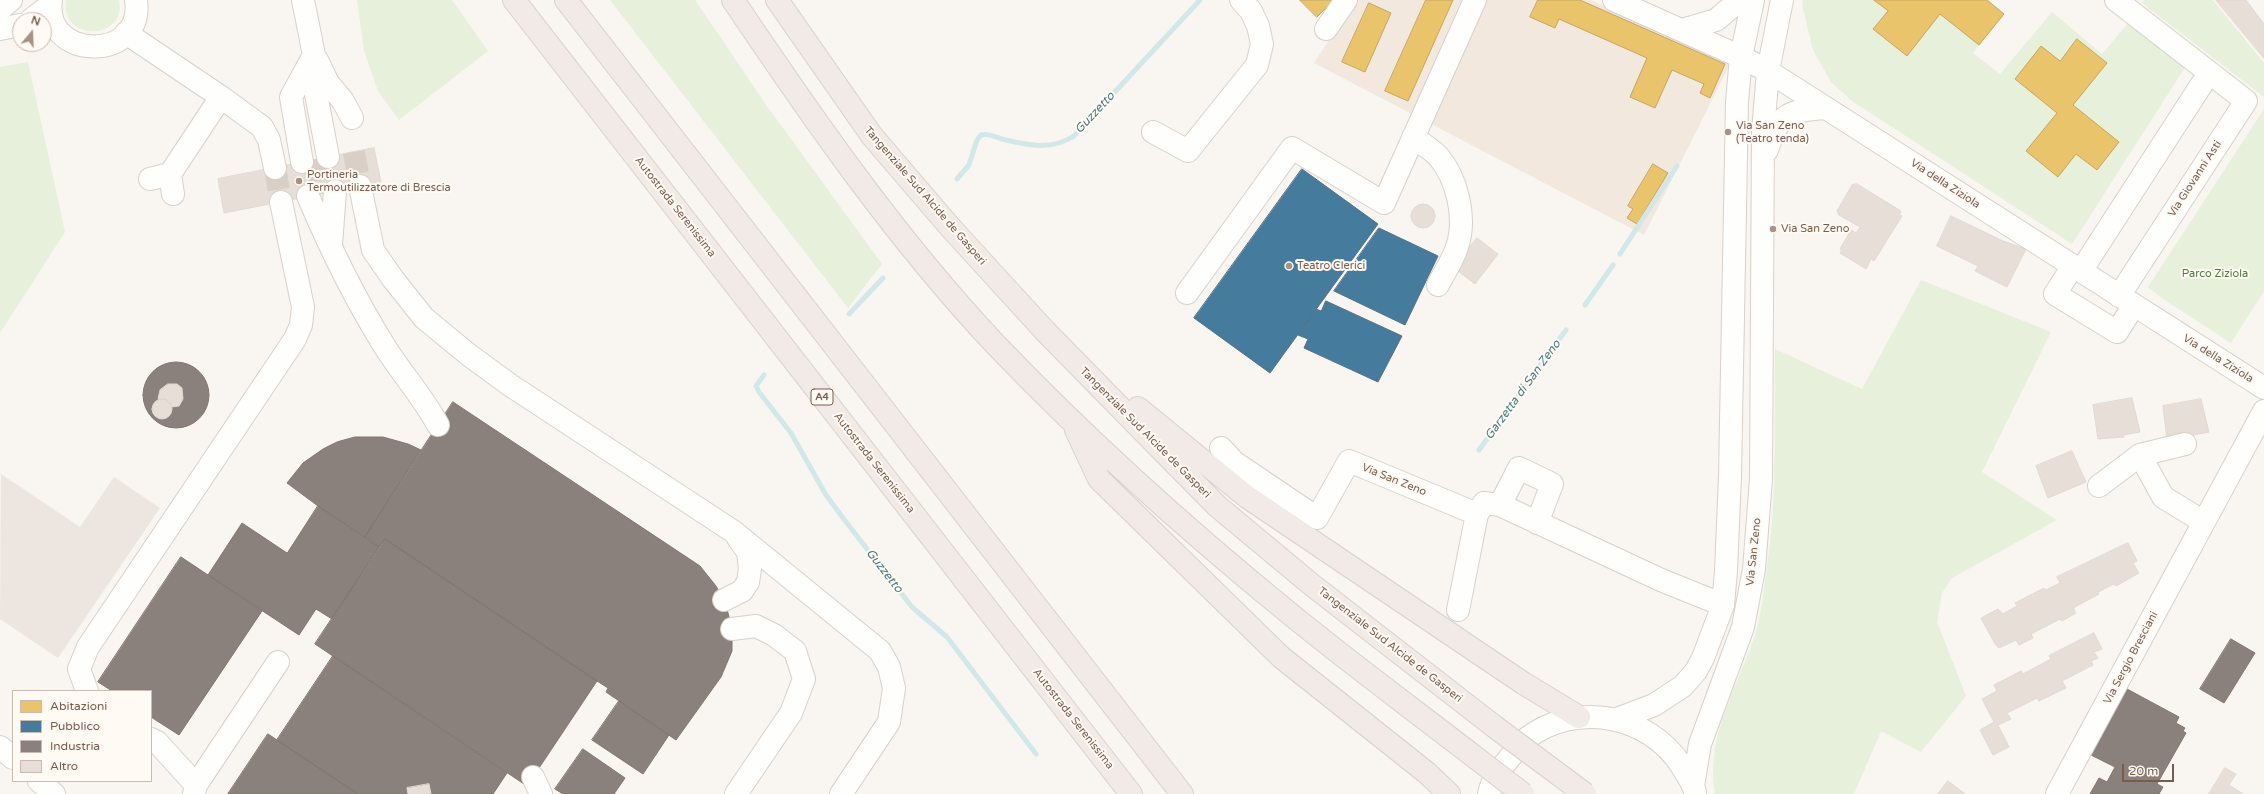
<!DOCTYPE html>
<html>
<head>
<meta charset="utf-8">
<style>
	body { margin:0 }
	#map { position:relative; width:2264px; height:794px; overflow:hidden; background:#f9f5f0; font-family:"Varela Round",sans-serif }
	canvas { display:block }
	.legend { position:absolute; left:12px; top:690px; width:140px; height:92px; box-sizing:border-box; background:#fffaf3; border:1px solid #cabbb1; margin:0; padding:5px 7px; list-style:none; font-size:12px; color:#7a5c4d }
	.legend li { display:flex; align-items:center; gap:8px; height:20px }
	.legend b { width:20px; border:1px solid #cabbb1 }
	.north { position:absolute; left:12px; top:12px; width:40px; height:40px; box-sizing:border-box; background:#fffaf3; border:1px solid #cabbb1; border-radius:50%; rotate:19deg; font-size:11px; font-weight:700; line-height:16px; text-align:center; color:#7a5c4d }
	.north::after { content:''; display:block; margin:auto; width:14px; height:18px; background:#a69286; clip-path:polygon(50% 0,100% 100%,50% 72%,0 100%) }
	.scale { position:absolute; left:2122px; top:764px; width:52px; height:18px; box-sizing:border-box; border:2px solid #7a5c4d; border-top:0; padding-left:5px; font-size:12px; line-height:14px; white-space:nowrap; color:#7a5c4d; -webkit-text-stroke:3px #fffaf3; paint-order:stroke }
</style>
</head>
<body>
<div id="map">
<canvas width="2264" height="794"></canvas>
<ul class="legend">
<li><b style="height:11px;background:#e9c46a"></b>Abitazioni</li>
<li><b style="height:11px;background:#457b9d"></b>Pubblico</li>
<li><b style="height:11px;background:#8a817c"></b>Industria</li>
<li><b style="height:11px;background:#e6ded7"></b>Altro</li>
</ul>
<div class="north">N</div>
<div class="scale">20 m</div>
</div>
<script>
const context = document.querySelector('canvas').getContext('2d');
context.lineJoin = 'round';
function paint(path, color) {
  context.fillStyle = color;
  context.fill(path, 'evenodd');
}
function stroke(path, color, width, dash) {
  context.strokeStyle = color;
  context.lineWidth = width;
  context.lineCap = dash ? 'butt' : 'round';
  context.setLineDash(dash || []);
  context.stroke(path);
}
function write(font, color, halo, rows, align = 'center') {
  context.font = font + ' "Varela Round",sans-serif';
  context.lineWidth = 4;
  context.setLineDash([]);
  context.textBaseline = 'middle';
  context.strokeStyle = halo;
  context.fillStyle = color;
  for (const [text, x, y, turn = 0] of rows) {
    context.save();
    context.translate(x, y);
    context.rotate((+turn || 0) * Math.PI / 180);
    context.textAlign = isNaN(turn) ? turn : align;
    if (halo) context.strokeText(text, 0, 0);
    context.fillText(text, 0, 0);
    context.restore();
  }
}
const residential = new Path2D(`
	M1355,0H1591L1731,62L1644,235L1314,63Z`);
const industrial = new Path2D(`
	M1,474L80,527L114,477L160,508L58,658L0,619Z`);
const green = new Path2D(`
	M66,0H119C128,40 60,43 66,0Z
	M357,0H452L488,51L399,120L378,91L364,51Z
	M610,0H695L767,106L882,264L848,308Z
	M1803,0H1987L2004,14L1973,53L2000,74L2052,12L2102,54L2129,22L2186,66L2072,244L1852,101L1831,82L1813,50L1802,5Z
	M2144,0H2213L2264,63V97L2142,3Z
	M28,62L65,232L0,333V67Z
	M2264,109V291L2231,343L2163,299L2148,287Z
	M1921,280L2051,332L1982,472L2057,520L1952,578L1942,593L1937,622L1966,696L1921,752L1881,731L1854,794H1715C1705,739 1736,689 1754,638C1761,618 1763,594 1766,573C1778,500 1774,423 1775,349L1862,389Z`);
const homes = new Path2D(`
	M1300,0H1334L1317,17Z
	M1426,0H1453L1408,101L1385,91Z
	M1538,0H1580L1725,64L1710,98L1700,93L1704,84L1672,70L1655,108L1630,97L1647,58L1559,19L1555,28L1530,17Z
	M1874,0H1987L2004,14L1979,45L1940,14L1907,56L1873,29L1888,11Z
	M1369,3L1391,13L1365,72L1342,62Z
	M2077,39L2107,63L2073,105L2119,142L2097,170L2076,154L2058,177L2026,151L2057,113L2015,79L2041,46L2060,61Z
	M1653,164L1668,173L1637,224L1627,218L1633,209L1628,206Z`);
const public = new Path2D(`
	M1302,169L1378,224L1270,373L1194,318Z
	M1379,228L1438,256L1405,325L1334,291Z
	M1326,301L1402,336L1378,382L1304,348L1308,339L1298,335L1316,309L1321,311Z`);
const industry = new Path2D(`
	M143 395a33 33 0 1 1 66 0a33 33 0 1 1-66 0Z
	M453,402L700,566L716,586L726,605L732,629V651L721,677L676,740L606,692L608,688L597,681L385,539L379,547L365,537Z
	M355,437H383L408,444L421,450L365,537L318,506L287,483L303,463L323,449L337,442Z
	M318,506L379,547L332,619L316,609L299,635L208,575L242,523L287,553Z
	M385,539L597,681L527,786L315,644Z
	M181,557L262,611L179,735L151,717V691H112L98,682Z
	M2231,639L2255,653L2224,703L2200,689Z
	M333,656L507,773L493,794H358L277,740Z
	M2127,689L2179,717L2176,723L2185,728L2183,731L2186,733L2157,784L2163,787L2159,794H2090L2099,778L2107,782L2115,767L2091,755Z
	M619,701L669,735L643,774L592,740Z
	M268,734L358,794H228Z
	M583,749L625,778L614,794H563L555,789Z`);
const stream = new Path2D(`
	M957,179L969,165L977,140L981,135C989,133 995,137 1002,139C1027,145 1051,151 1074,136L1200,0
	M1620,254L1677,166
	M1585,305L1613,265
	M849,314L883,278
	M764,375L756,386L759,392L791,433L826,495L843,518L912,607L947,637L1036,754
	M1479,450L1566,330`);
const building = new Path2D(`
	M2216,0H2246L2264,24V58Z
	M374,148L381,182L224,213L218,179Z
	M1857,184L1901,211L1899,215L1902,216L1874,261L1871,259L1866,269L1840,253L1842,250L1840,249L1851,230L1856,233L1860,227L1839,215L1837,211L1852,185Z
	M1411 216a12 12 0 1 1 24 0a12 12 0 1 1-24 0Z
	M1951,216L2003,241L2026,249L2007,287L1975,271L1978,266L1937,246Z
	M1477,238L1498,254L1475,284L1454,268Z
	M168,384H177L182,388L183,399L179,406L172,407L166,399H158L160,390Z
	M2132,398L2140,432L2123,435L2124,437L2098,439L2093,405Z
	M152 409a10 10 0 1 1 20 0a10 10 0 1 1-20 0Z
	M2201,399L2209,432L2193,435V437L2167,440L2163,406Z
	M2072,451L2086,482L2048,498L2036,466Z
	M2128,543L2137,561L2133,563L2139,573L2116,586L2114,584L2098,592L2099,594L2073,608L2076,613L2062,621L2060,619L2031,634L2033,638L2019,645L2016,640L1999,648L1995,644L1981,618L1998,609L2003,614L2017,606L2015,603L2044,588L2046,590L2060,583L2057,577Z
	M2094,633L2102,649L2094,652L2098,658L2091,661L2093,665L2062,681L2066,688L2039,701L2037,698L2007,713L2011,719L1998,725L2009,747L1993,755L1980,730L1994,722L1982,699L1997,691L1994,685L2021,671L2023,674L2051,659L2049,656Z
	M2225,768L2236,774L2229,785L2243,794H2209Z
	M1948,781L1965,794H1938Z
	M429,784L431,794H408L407,788Z`);
const minorTunnel = new Path2D(`
	M354,152L360,186
	M317,159L322,194
	M275,168L281,202`);
const minor = new Path2D(`
	M51,0C42,61 145,63 136,0
	M303,0L314,55L316,94L328,157
	M1614,0L1741,57L1768,71L2264,388
	M2116,0L2246,101L2119,296
	M0,9L11,0
	M31,20L50,5
	M0,29L20,25
	M1326,29L1346,0
	M1682,30L1716,20L1740,0
	M126,33L221,97L170,174
	M317,60L328,83L343,101L352,118
	M221,97L262,127L269,140L275,168
	M1153,132L1188,151L1257,65L1262,44L1258,26L1251,11L1241,0
	M1413,137C1421,143 1431,149 1438,156C1457,178 1467,218 1457,247C1453,260 1444,273 1438,285
	M1767,150C1779,113 1788,111 1826,108
	M302,162L291,97L314,55
	M150,179L170,174L173,194
	M360,186L373,250L393,279L424,318L469,355L510,385L734,532L880,651L889,667L894,688L889,722L841,794
	M308,196C330,248 355,299 385,347C402,374 423,397 438,425
	M331,245L335,191
	M2073,266L2055,294L2117,332L2134,305
	M2081,271L2209,73
	M1187,293L1292,148L1384,203L1475,0
	M1221,448L1234,462L1317,518L1349,461L1477,514L1458,610
	M2140,455L2163,497L2204,522
	M2099,486L2140,455L2185,444
	M1500,505L1519,468L1552,484L1537,523
	M1477,514L1484,503L1500,505L1661,580L1723,605
	M724,600L742,591L748,582L750,569L748,552L738,538
	M732,629L756,626L774,635L795,651L804,679L791,713L736,794
	M87,691L79,669L88,647L295,339L301,325L303,307L281,202
	M1617,719L1654,705L1683,686L1696,671L1703,658L1723,605L1726,571L1730,476L1737,102L1741,57L1753,0
	M151,739L157,742L196,785
	M0,747L13,758
	M533,777L541,794
	M39,781L54,794
	M1693,786L1700,744L1743,627L1754,569L1761,479L1763,131L1768,71L1782,0
	M194,794L196,785L278,662
	M1489,794C1492,778 1502,767 1512,755C1516,750 1520,743 1526,739C1574,701 1648,714 1681,765C1686,774 1693,782 1695,792
	M2057,794L2264,411`);
const highway = new Path2D(`
	M514,0L1131,794
	M566,0L1182,794
	M733,0C813,119 897,240 996,345C1087,440 1187,530 1289,613C1350,663 1414,710 1476,758
	M777,0L872,136L950,227L1045,331L1149,437L1217,506L1312,585L1495,727
	M1138,408L1247,497L1523,683L1579,717
	M1076,430L1099,479L1281,657L1427,773L1449,794`);
const highwayBridge = new Path2D(`
	M1495,727L1585,794
	M1476,758L1523,794`);
const markers = [
	[1728,132,4,"#a69286"],
	[299,181,4,"#a69286"],
	[1773,229,4,"#a69286"],
	[1289,266,4,"#a69286"]
];
const shields = [
	[822,397,22]
];
const shieldNames = [
	["A4",822,397]
];
const poiNames = [
	["Via San Zeno",1736,126],
	["(Teatro tenda)",1736,139],
	["Portineria",307,175],
	["Termoutilizzatore di Brescia",307,188],
	["Via San Zeno",1781,229],
	["Teatro Clerici",1297,266]
];
const streetNames = [
	["Via Giovanni Asti",2195,179,-57],
	["Via della Ziziola",1945,184,33],
	["Tangenziale Sud Alcide de Gasperi",925,196,49],
	["Autostrada Serenissima",675,207,52],
	["Via della Ziziola",2218,359,32],
	["Tangenziale Sud Alcide de Gasperi",1145,433,45],
	["Autostrada Serenissima",874,463,52],
	["Via San Zeno",1394,480,22],
	["Via San Zeno",1754,552,-84],
	["Tangenziale Sud Alcide de Gasperi",1390,645,38],
	["Via Sergio Bresciani",2131,658,-62],
	["Autostrada Serenissima",1073,719,52]
];
const parkNames = [
	["Parco Ziziola",2215,274]
];
const waterNames = [
	["Guzzetto",1095,113,-47],
	["Garzetta di San Zeno",1523,390,-54],
	["Guzzetto",884,571,52]
];
paint(residential, '#f2e8de');
paint(industrial, '#ede5e0');
paint(green, '#e7f0db');
paint(homes, '#e9c46a');
stroke(homes, '#c8a561', 1);
paint(public, '#457b9d');
stroke(public, '#557285', 1);
paint(industry, '#8a817c');
stroke(industry, '#85766e', 1);
stroke(stream, '#d0e8ea', 5);
paint(building, '#e6ded7');
stroke(building, '#e2d8d2', 1);
stroke(minorTunnel, '#d9cfc7', 22, [22, 11]);
stroke(minor, '#d7d1cb', 24);
stroke(highway, '#dad1cc', 24);
stroke(minor, '#fefefd', 22);
stroke(highway, '#f2eae7', 22);
stroke(highwayBridge, '#dad1cc', 24, []);
stroke(highwayBridge, '#f2eae7', 22);
for (const [x, y, r, color] of markers) {
  const dot = new Path2D();
  dot.arc(x, y, r, 0, 2 * Math.PI);
  context.fillStyle = color;
  context.fill(dot);
  stroke(dot, '#fffaf3', 1.5);
}
for (const [x, y, w] of shields) {
  const box = new Path2D();
  box.roundRect(x - w / 2, y - 8, w, 16, 3);
  context.fillStyle = '#fffaf3';
  context.fill(box);
  stroke(box, '#7a5c4d', 1);
}
write('bold 10px', '#7a5c4d', null, shieldNames);
write('11px', '#7a5c4d', '#fffaf3', poiNames, 'left');
write('11px', '#7a5c4d', '#fffaf3', streetNames);
write('11px', '#537a41', '#fffaf3', parkNames);
write('italic 12px', '#437c86', '#fffaf3', waterNames);
</script>
</body>
</html>
